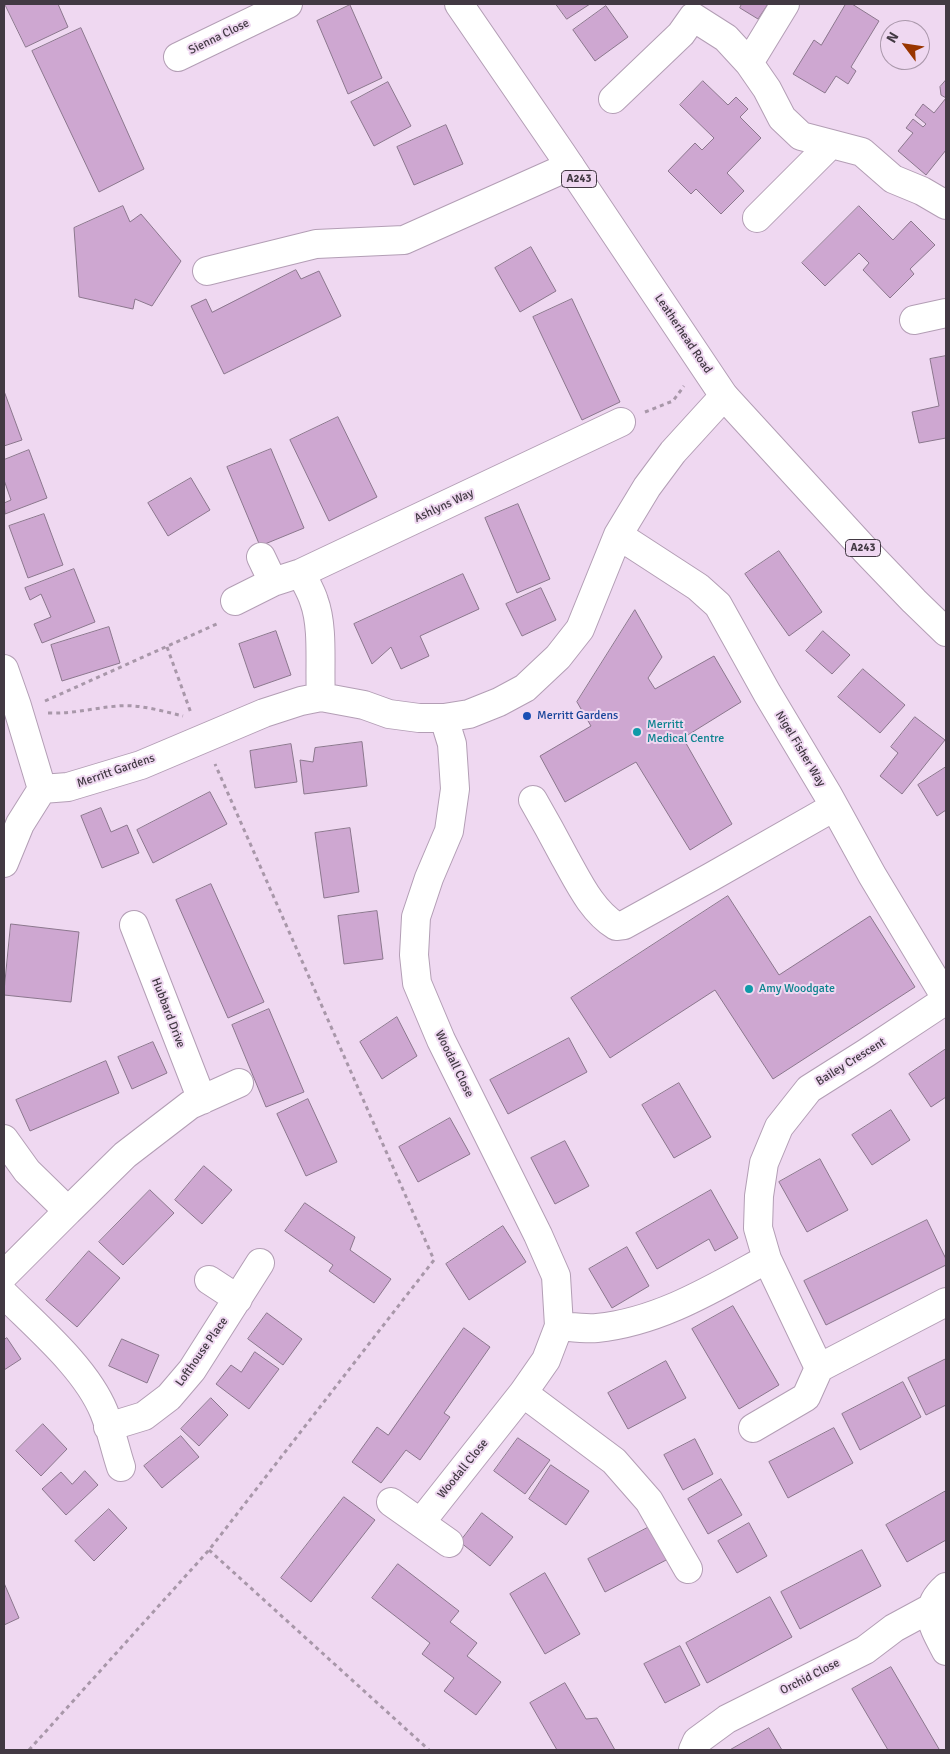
<!DOCTYPE html>
<html>
<head>
<meta charset="utf-8">
<style>
	body { margin:0 }
	#map { position:relative; width:950px; height:1754px; overflow:hidden; background:#efd8f1; font-family:Signika,sans-serif }
	canvas { display:block }
	.frame { position:absolute; inset:0; border:5px solid #423943; pointer-events:none }
	.north { position:absolute; left:880px; top:20px; width:50px; height:50px; box-sizing:border-box; background:#efd8f1; border:1px solid #aa98ab; border-radius:50%; rotate:301deg; font-size:14px; font-weight:700; line-height:20px; text-align:center; color:#423943 }
	.north::after { content:''; display:block; margin:auto; width:18px; height:22px; background:#993500; clip-path:polygon(50% 0,100% 100%,50% 72%,0 100%) }
</style>
</head>
<body>
<div id="map">
<canvas width="950" height="1754"></canvas>
<div class="frame"></div>
<div class="north">N</div>
</div>
<script>
const context = document.querySelector('canvas').getContext('2d');
context.lineJoin = 'round';
function paint(path, color) {
  context.fillStyle = color;
  context.fill(path, 'evenodd');
}
function stroke(path, color, width, dash) {
  context.strokeStyle = color;
  context.lineWidth = width;
  context.lineCap = dash ? 'butt' : 'round';
  context.setLineDash(dash || []);
  context.stroke(path);
}
function write(font, color, halo, rows, align = 'center') {
  context.font = font + ' Signika,sans-serif';
  context.lineWidth = 4;
  context.setLineDash([]);
  context.textBaseline = 'middle';
  context.strokeStyle = halo;
  context.fillStyle = color;
  for (const [text, x, y, turn = 0] of rows) {
    context.save();
    context.translate(x, y);
    context.rotate((+turn || 0) * Math.PI / 180);
    context.textAlign = isNaN(turn) ? turn : align;
    if (halo) context.strokeText(text, 0, 0);
    context.fillText(text, 0, 0);
    context.restore();
  }
}
const building = new Path2D(`
	M5,4H58L68,27L26,47Z
	M556,4H590L567,19Z
	M742,4H768L758,19L740,8Z
	M846,4H852L879,21L851,67L856,71L848,84L836,76L825,93L793,74L814,40L821,45Z
	M350,5L382,78L348,94L317,21Z
	M606,6L628,37L595,61L573,30Z
	M81,28L144,169L99,192L32,51Z
	M946,80V150L926,175L898,151L913,133L906,128L913,119L923,127L926,124L915,115L923,104L934,113L946,98L941,95L940,87Z
	M703,81L728,105L736,97L748,109L740,117L761,138L727,173L744,191L721,214L696,189L691,194L668,171L695,143L702,150L714,138L680,105Z
	M388,82L411,126L374,146L351,102Z
	M446,125L463,164L414,185L397,147Z
	M123,206L130,222L141,214L181,261L152,306L135,299L133,309L79,297L74,228Z
	M859,206L893,240L911,221L935,245L910,269L914,274L890,298L863,270L869,263L859,253L825,286L802,263Z
	M531,247L556,291L520,312L495,268Z
	M296,270L301,279L319,271L341,316L224,374L191,306L206,299L212,312Z
	M572,299L620,402L582,420L533,317Z
	M946,356V438L919,443L912,412L939,406L930,359Z
	M4,391L22,440L4,446Z
	M338,417L377,497L329,521L290,440Z
	M271,449L304,528L260,546L227,467Z
	M29,450L47,498L5,514L4,503L11,500L4,480V460Z
	M191,478L210,510L168,536L148,503Z
	M518,504L550,579L517,593L485,518Z
	M44,514L63,565L28,578L9,526Z
	M779,551L822,612L789,636L745,574Z
	M74,569L95,622L42,643L34,624L51,617L41,594L30,600L25,588Z
	M463,574L479,609L420,636L429,656L401,669L391,647L372,664L354,624Z
	M541,588L556,620L522,636L506,604Z
	M635,610L662,657L648,678L655,689L714,656L741,702L683,738L732,824L690,850L636,762L565,802L540,756L591,726L577,702Z
	M109,627L120,663L62,681L51,645Z
	M276,631L291,675L254,688L239,644Z
	M823,631L850,655L832,674L806,651Z
	M863,669L905,705L880,733L838,697Z
	M915,717L945,740L902,794L880,776L898,753L891,747Z
	M362,742L367,786L304,794L300,760L313,762L315,748Z
	M291,744L297,782L255,788L250,751Z
	M946,767V810L937,816L918,785Z
	M210,792L227,824L153,863L137,830Z
	M101,808L111,832L127,825L139,853L102,868L81,816Z
	M350,828L359,892L324,898L315,833Z
	M211,884L264,1002L228,1018L176,900Z
	M728,896L779,975L870,916L915,987L773,1079L715,990L610,1058L571,998Z
	M377,911L383,959L344,964L338,916Z
	M11,924L79,932L71,1002L4,995Z
	M269,1009L304,1092L266,1107L232,1025Z
	M397,1017L417,1056L382,1079L360,1042Z
	M569,1038L587,1072L508,1114L490,1080Z
	M153,1042L167,1073L132,1089L118,1057Z
	M946,1049V1097L931,1107L909,1074Z
	M106,1061L119,1093L30,1131L16,1100Z
	M679,1083L711,1137L674,1158L642,1105Z
	M308,1099L337,1162L306,1176L277,1114Z
	M891,1110L910,1140L872,1165L852,1135Z
	M450,1118L470,1154L418,1182L399,1147Z
	M565,1141L589,1186L555,1204L531,1158Z
	M820,1159L848,1210L807,1232L779,1182Z
	M204,1166L232,1190L202,1224L175,1200Z
	M150,1190L174,1213L123,1265L99,1242Z
	M711,1190L738,1238L715,1251L709,1239L657,1269L636,1233Z
	M305,1203L355,1237L350,1250L391,1279L374,1303L329,1271L333,1265L285,1231Z
	M927,1220L946,1259V1265L826,1325L804,1281Z
	M503,1226L526,1262L469,1300L446,1264Z
	M627,1247L649,1286L612,1308L589,1269Z
	M89,1251L120,1278L77,1327L46,1300Z
	M733,1306L779,1385L739,1409L692,1329Z
	M267,1313L302,1339L283,1365L248,1339Z
	M464,1328L490,1347L444,1413L450,1417L420,1460L406,1450L381,1483L352,1462L377,1427L388,1435Z
	M7,1338L21,1359L4,1370V1340Z
	M122,1339L159,1355L147,1383L109,1366Z
	M255,1352L279,1369L249,1409L216,1384L231,1365L241,1372Z
	M946,1359V1405L926,1415L908,1378Z
	M666,1361L686,1398L628,1429L608,1393Z
	M903,1382L921,1417L860,1450L842,1414Z
	M211,1398L228,1415L199,1446L181,1429Z
	M43,1424L67,1449L41,1476L16,1451Z
	M834,1428L853,1463L788,1498L769,1462Z
	M181,1436L199,1457L162,1488L144,1466Z
	M518,1438L550,1460L525,1494L494,1471Z
	M695,1439L713,1474L683,1490L664,1455Z
	M551,1465L589,1491L566,1525L529,1499Z
	M85,1471L98,1485L66,1515L42,1489L61,1472L72,1484Z
	M721,1479L742,1515L708,1534L688,1499Z
	M946,1491V1540L907,1562L886,1525Z
	M344,1497L375,1520L311,1602L281,1578Z
	M109,1509L127,1528L94,1561L75,1541Z
	M482,1513L513,1537L490,1566L460,1542Z
	M749,1523L767,1556L737,1573L718,1541Z
	M653,1525L670,1558L605,1592L588,1559Z
	M862,1550L881,1586L800,1629L781,1592Z
	M398,1564L459,1611L450,1622L477,1643L467,1656L501,1682L476,1715L444,1691L454,1678L422,1654L430,1643L372,1598Z
	M545,1573L580,1634L545,1654L510,1594Z
	M4,1583L19,1618L4,1625Z
	M770,1597L792,1637L707,1683L686,1643Z
	M680,1646L700,1685L665,1703L644,1664Z
	M891,1667L939,1749L936,1750H888L852,1689Z
	M565,1683L586,1719L597,1718L615,1750H557L530,1703Z
	M769,1728L782,1750H730Z`);
const path = new Path2D(`
	M645,412L673,401L684,386
	M167,647L191,713
	M45,701L219,623
	M48,713C74,714 93,708 118,706C139,704 162,711 183,716
	M209,1550L429,1750
	M29,1750L209,1550L434,1260L215,764`);
const minor = new Path2D(`
	M178,57L288,4
	M749,63L785,4
	M613,99L681,34L693,17L726,38L749,63L767,89L782,118L801,136L862,152L893,179L922,191L946,205
	M757,218L831,144
	M207,271L316,244L404,240L570,166
	M914,320L946,313
	M618,535L698,587L718,605L767,693L828,795L872,875L946,998
	M261,557L273,582
	M301,573C305,582 311,591 314,601C324,628 319,668 321,697
	M235,601L273,582L301,573L621,422
	M4,669L17,706L42,789
	M533,800C544,819 555,839 565,858C579,883 592,911 616,926L624,925L711,877L834,807
	M4,863L20,824L42,789L68,787L141,765L264,713L301,701L321,697L364,705L389,714L419,718H444L469,714L499,702L525,688L558,657L580,629L618,535L647,487L673,452L724,396
	M134,925L202,1100
	M4,1139L27,1171L68,1211L4,1275
	M68,1211L125,1155L190,1105L239,1083
	M209,1280L238,1299
	M4,1294C37,1327 86,1368 104,1412C111,1429 115,1449 121,1467
	M559,1326C571,1327 585,1329 597,1328C659,1322 714,1288 767,1259
	M819,1368L767,1259L758,1228L759,1196L764,1163L779,1127L809,1089L866,1053L946,1000
	M523,1393L614,1461L649,1501L688,1569
	M108,1427L144,1416L169,1397L192,1370L260,1263
	M753,1428L806,1397L819,1368L946,1302
	M391,1502L449,1543
	M421,1522L523,1393L546,1360L559,1326L556,1276L538,1235L441,1040L417,983L414,955L416,917L429,878L449,831L455,789L452,744L444,718
	M946,1587C921,1609 933,1626 946,1651
	M693,1750L697,1741L727,1719L865,1650L894,1628L931,1608`);
const highway = new Path2D(`
	M459,4L562,154L724,396L866,551L914,601L946,632`);
const markers = [
	[527,716,5,"#1a4fb4"],
	[637,732,5,"#0f9aa8"],
	[749,989,5,"#0f9aa8"]
];
const shields = [
	[579,179,35],
	[863,548,35]
];
const shieldNames = [
	["A243",579,179],
	["A243",863,548]
];
const streetNames = [
	["Sienna Close",219,37,-26],
	["Leatherhead Road",683,334,56],
	["Ashlyns Way",444,506,-25],
	["Nigel Fisher Way",800,749,59],
	["Merritt Gardens",116,771,-19],
	["Hubbard Drive",168,1013,69],
	["Bailey Crescent",851,1062,-32],
	["Woodall Close",454,1064,64],
	["Lofthouse Place",202,1352,-55],
	["Woodall Close",463,1469,-51],
	["Orchid Close",810,1677,-27]
];
const transitNames = [
	["Merritt Gardens",537,716]
];
const cultureNames = [
	["Merritt",647,725],
	["Medical Centre",647,739],
	["Amy Woodgate",759,989]
];
paint(building, '#cea7d1');
stroke(building, '#8b778d', 1);
stroke(minor, '#b39eb5', 30);
stroke(highway, '#b39eb5', 30);
stroke(path, '#a897a9', 3, [4, 4]);
stroke(minor, '#fff', 28);
stroke(highway, '#fff', 28);
for (const [x, y, r, color] of markers) {
  const dot = new Path2D();
  dot.arc(x, y, r, 0, 2 * Math.PI);
  context.fillStyle = color;
  context.fill(dot);
  stroke(dot, '#efd8f1', 2);
}
for (const [x, y, w] of shields) {
  const box = new Path2D();
  box.roundRect(x - w / 2, y - 8.5, w, 17, 4);
  context.fillStyle = '#efd8f1';
  context.fill(box);
  stroke(box, '#423943', 1);
}
write('bold 11px', '#423943', null, shieldNames);
write('12px', '#423943', '#efd8f1', streetNames);
write('12px', '#164399', '#efd8f1', transitNames, 'left');
write('12px', '#0d838f', '#efd8f1', cultureNames, 'left');
</script>
</body>
</html>
